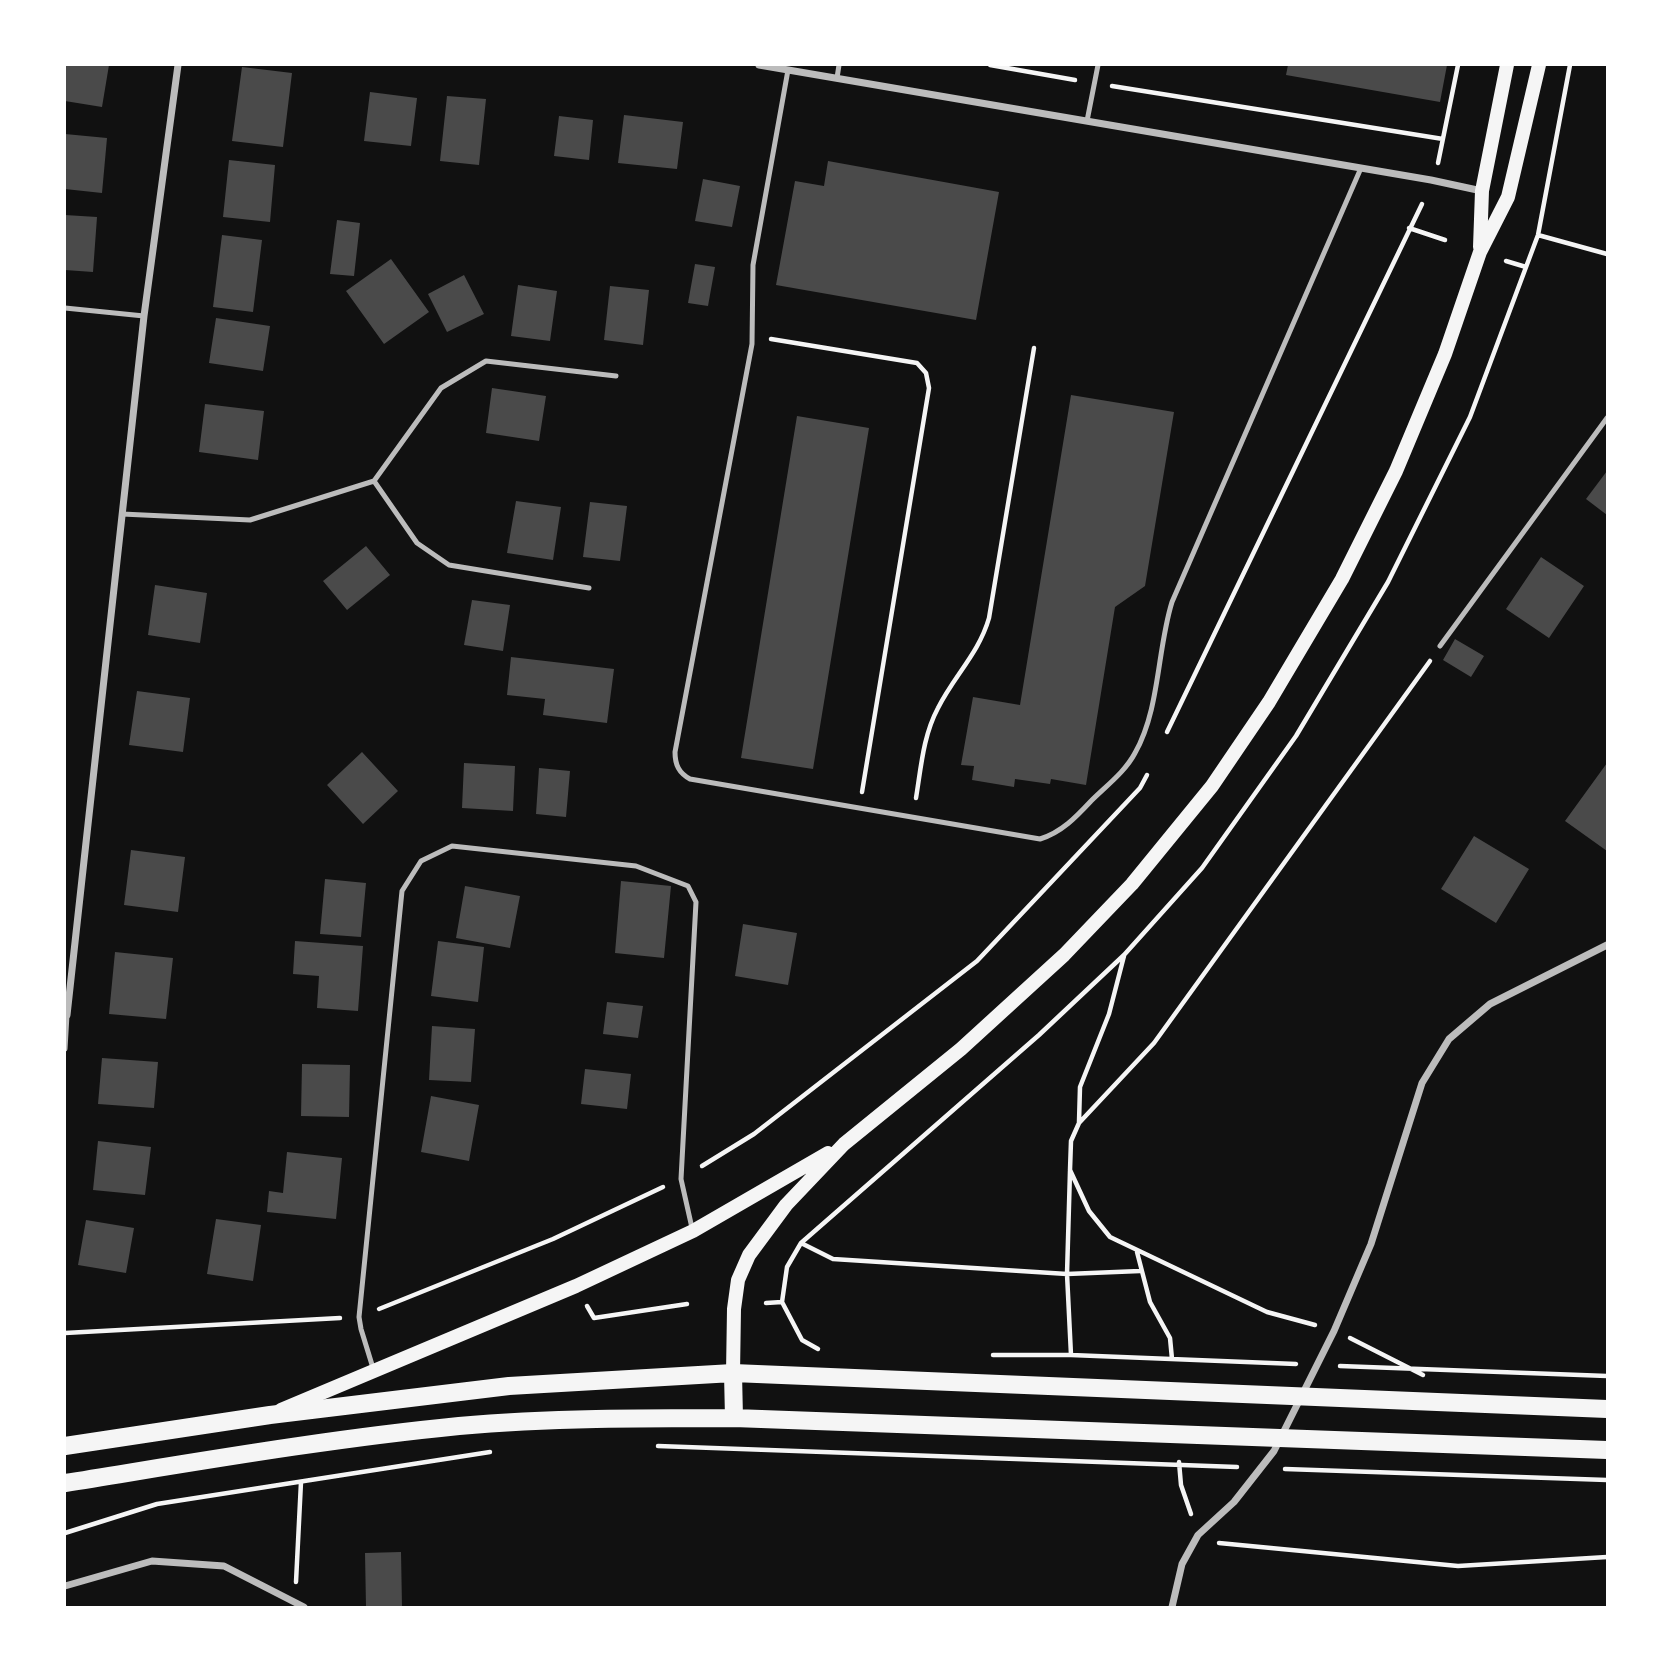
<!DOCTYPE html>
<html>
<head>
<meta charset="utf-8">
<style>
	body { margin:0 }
	#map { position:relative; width:1672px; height:1672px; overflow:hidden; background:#111; font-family:Helvetica,sans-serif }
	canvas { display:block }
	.frame { position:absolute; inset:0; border:66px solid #fff; pointer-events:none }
</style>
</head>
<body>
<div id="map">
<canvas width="1672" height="1672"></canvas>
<div class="frame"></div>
</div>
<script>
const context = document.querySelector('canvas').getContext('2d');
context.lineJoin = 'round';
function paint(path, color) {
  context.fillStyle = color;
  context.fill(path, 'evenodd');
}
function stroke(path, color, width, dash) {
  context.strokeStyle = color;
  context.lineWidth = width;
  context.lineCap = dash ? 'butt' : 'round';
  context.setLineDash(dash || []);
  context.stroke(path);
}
const building = new Path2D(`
	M65,65H109L102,107L65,101Z
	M1288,65H1447L1440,102L1286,75Z
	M242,67L292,73L283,147L232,141Z
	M370,92L417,98L411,146L364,141Z
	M447,96L486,99L479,165L440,161Z
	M624,115L683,122L677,169L618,163Z
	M559,116L593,120L589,160L554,156Z
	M65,134L107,138L102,193L65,189Z
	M229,160L275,165L270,222L223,217Z
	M828,161L999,192L976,320L776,285L795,181L824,186Z
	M703,179L740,186L732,227L695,221Z
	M65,215L97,217L93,272L65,270Z
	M337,220L360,223L354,276L330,274Z
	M222,235L262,240L253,312L213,307Z
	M391,259L429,312L384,344L346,291Z
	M695,264L715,267L708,306L688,303Z
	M464,275L484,314L447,332L428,294Z
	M518,285L557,291L550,341L511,336Z
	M610,286L649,290L643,345L604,340Z
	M216,318L270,326L263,371L209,363Z
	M492,388L546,396L539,441L486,433Z
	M1071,395L1174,412L1145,586L1115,607L1086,785L1051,779L1050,784L1015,779L1014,787L972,780L974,766L961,765L973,697L1020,705Z
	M205,404L264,411L258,460L199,452Z
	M797,416L869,428L813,769L741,758Z
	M1607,471V515L1586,499Z
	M516,501L561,507L553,560L507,553Z
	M590,502L627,506L620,561L583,557Z
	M366,546L390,575L347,610L323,581Z
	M1541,557L1584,586L1549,638L1506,609Z
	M155,585L207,593L200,643L148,635Z
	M472,600L510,605L503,651L464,645Z
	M1455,639L1484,656L1471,677L1443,660Z
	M511,657L614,669L607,723L543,715L545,699L507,695Z
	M137,691L190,698L183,752L129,745Z
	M362,752L398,791L363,824L327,785Z
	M464,763L515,766L513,811L462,808Z
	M1607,763V851L1565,821Z
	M539,768L570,771L566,817L536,814Z
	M1474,836L1529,869L1496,923L1441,889Z
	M131,850L185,857L178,912L124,905Z
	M325,879L366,883L361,937L320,934Z
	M621,881L671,886L664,958L615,953Z
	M465,886L520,896L510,948L456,938Z
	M743,924L797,933L788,985L735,976Z
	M295,941L363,946L358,1011L317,1008L319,976L293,974Z
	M438,941L484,947L478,1002L431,996Z
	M115,952L173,958L166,1019L109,1014Z
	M607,1002L643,1006L638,1038L603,1034Z
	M432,1026L475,1029L471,1082L429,1080Z
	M102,1058L158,1062L154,1108L98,1104Z
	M302,1064L350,1065L349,1117L301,1116Z
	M585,1069L631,1074L627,1109L581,1104Z
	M431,1096L479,1105L469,1161L421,1152Z
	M98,1141L151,1147L145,1195L93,1190Z
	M287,1152L342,1158L336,1219L267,1212L269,1191L283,1193Z
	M216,1219L261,1225L253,1281L207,1274Z
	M86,1220L134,1228L126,1273L78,1265Z
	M401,1552L402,1607H366L365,1553Z`);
const path = new Path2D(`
	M990,65L1075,80
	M1112,86L1443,139
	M1438,163L1458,65
	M1409,228L1445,240
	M1538,235L1607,254
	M1506,261L1526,267
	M771,339L917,363L926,373L929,388L862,792
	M1167,732L1422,204
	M916,798C921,768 923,736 938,708C954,676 979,653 989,618L1034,348
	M1079,1122L1080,1087L1109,1014L1124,956
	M702,1166L754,1134L977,961L1140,788L1147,775
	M1070,1171L1067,1274L1071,1355
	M801,1243L833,1259L1067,1274L1140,1271
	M1137,1252L1150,1302L1170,1338L1172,1359
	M766,1303L782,1302
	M587,1306L594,1318L687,1304
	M379,1309L553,1239L663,1187
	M1315,1325L1267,1312L1110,1237L1089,1211L1070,1170L1071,1141L1079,1123L1154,1043L1430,661
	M65,1333L340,1318
	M1350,1338L1423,1375
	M818,1349L802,1340L782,1302L787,1267L801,1243L1039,1035L1124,955L1202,868L1296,736L1388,582L1470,417L1538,235L1570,65
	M993,1355H1071L1296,1364
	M1340,1366L1607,1376
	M658,1446L1237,1467
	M1179,1462L1181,1485L1191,1514
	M1285,1469L1607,1480
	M65,1533L157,1504L490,1452
	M1219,1543L1458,1566L1607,1557
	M296,1582L301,1482`);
const service = new Path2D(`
	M788,70L753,265L752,344L675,752C675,765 679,773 690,779L1040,839C1062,832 1076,817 1091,801C1106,786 1125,772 1135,753C1160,709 1157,650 1172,602L1361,168
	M837,78L839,65
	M1087,121L1098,65
	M65,308L144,316
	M374,481L417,543L449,565L589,588
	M122,514L250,520L374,481L441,388L486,361L616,376
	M1440,646L1607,418
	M65,1015H67L65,1049
	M373,1368L361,1329L359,1317L402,891L421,861L452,846L636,866L688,886L696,902L681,1179L692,1228`);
const minor = new Path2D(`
	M759,65L1431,180L1482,191
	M67,1015L144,316L178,65
	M65,1586L152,1561L224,1566L304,1607
	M1172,1607L1182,1564L1198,1535L1234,1502L1274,1451L1334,1331L1371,1244L1422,1083L1449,1039L1490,1004L1607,945`);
const secondary = new Path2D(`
	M1480,247L1482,191L1507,65
	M733,1373L734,1309L738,1280L749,1255L786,1205L844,1144L961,1049L1064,955L1132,884L1212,786L1269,702L1342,579L1396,471L1445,354L1480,252L1508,197L1539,65
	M281,1410L576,1286L693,1231L828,1153`);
const primary = new Path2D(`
	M733,1373L734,1418
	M65,1446L270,1415L509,1386L733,1373L1607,1409
	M65,1483C196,1462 327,1439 459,1426C550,1418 642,1418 734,1418L1607,1450`);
paint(building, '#4a4a4a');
stroke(path, '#f5f5f5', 4.5);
stroke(service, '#bcbcbc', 5);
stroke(minor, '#bcbcbc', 7);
stroke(secondary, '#f5f5f5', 14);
stroke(primary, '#f5f5f5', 18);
</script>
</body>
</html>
